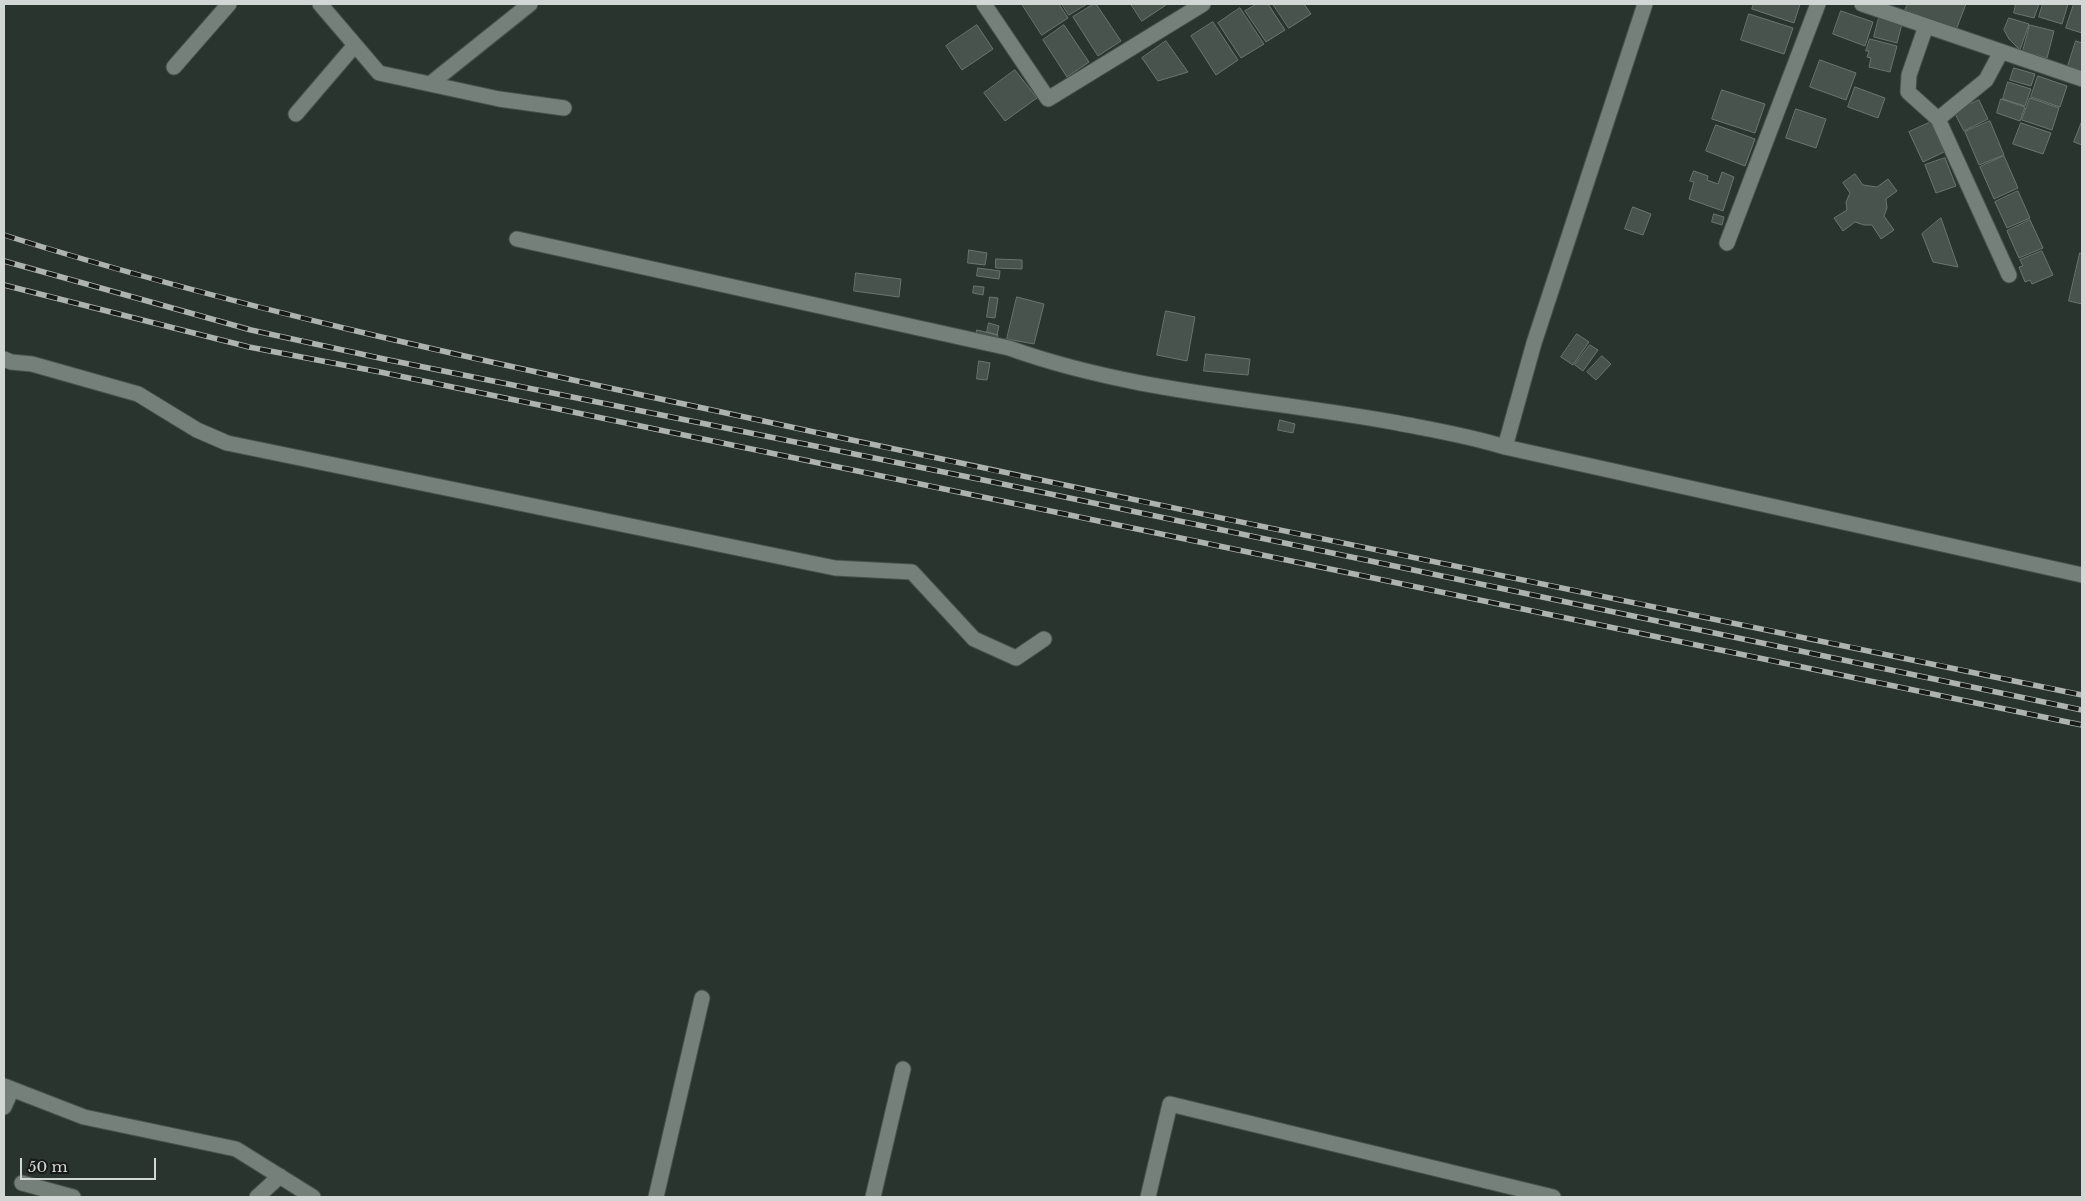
<!DOCTYPE html>
<html>
<head>
<meta charset="utf-8">
<style>
	body { margin:0 }
	#map { position:relative; width:2086px; height:1201px; overflow:hidden; background:#2a342f; font-family:"Libre Baskerville",serif }
	canvas { display:block }
	.frame { position:absolute; inset:0; border:5px solid #d1d7d4; pointer-events:none }
	.scale { position:absolute; left:20px; top:1158px; width:136px; height:22px; box-sizing:border-box; border:2px solid #d1d7d4; border-top:0; padding-left:6px; font-size:15px; line-height:18px; white-space:nowrap; color:#d1d7d4; -webkit-text-stroke:4px #161a18; paint-order:stroke }
</style>
</head>
<body>
<div id="map">
<canvas width="2086" height="1201"></canvas>
<div class="frame"></div>
<div class="scale">50 m</div>
</div>
<script>
const context = document.querySelector('canvas').getContext('2d');
context.lineJoin = 'round';
function paint(path, color) {
  context.fillStyle = color;
  context.fill(path, 'evenodd');
}
function stroke(path, color, width, dash) {
  context.strokeStyle = color;
  context.lineWidth = width;
  context.lineCap = dash ? 'butt' : 'round';
  context.setLineDash(dash || []);
  context.stroke(path);
}
const building = new Path2D(`
	M1022,4H1059L1068,18L1042,35Z
	M1062,4H1087L1069,15Z
	M1094,4H1096L1121,41L1098,56L1073,17Z
	M1131,4H1165L1166,5L1142,21Z
	M1257,4H1268L1285,30L1266,42L1245,11Z
	M1273,4H1304L1311,14L1289,28Z
	M1754,4H1800L1794,23L1752,9Z
	M1908,4H1966L1956,30L1905,10Z
	M2016,4H2039L2034,18L2014,13Z
	M2043,4H2068L2062,24L2039,17Z
	M2074,4H2082V33L2066,28Z
	M1240,8L1264,44L1241,58L1218,23Z
	M1841,11L1873,22L1865,46L1833,34Z
	M1749,14L1793,28L1784,54L1741,40Z
	M1880,14L1903,20L1897,43L1874,37Z
	M2009,18L2029,24L2020,50L2009,39L2004,30Z
	M1213,22L1238,60L1216,75L1191,36Z
	M977,25L993,49L962,70L946,46Z
	M1064,25L1089,62L1067,77L1043,40Z
	M2030,25L2054,31L2047,58L2023,51Z
	M1870,39L1897,46L1890,72L1869,67L1871,58L1867,57L1869,51H1866Z
	M1166,41L1188,72L1158,81L1142,58Z
	M2076,41L2082,43V71L2068,66Z
	M1820,60L1856,73L1846,100L1810,87Z
	M2014,68L2035,74L2031,86L2010,80Z
	M1015,70L1037,98L1005,121L984,93Z
	M2038,76L2067,86L2060,107L2031,97Z
	M2008,82L2031,89L2025,106L2003,99Z
	M1855,87L1885,98L1878,118L1848,107Z
	M1722,90L1765,104L1755,133L1712,119Z
	M2030,98L2059,108L2052,130L2022,120Z
	M2001,99L2025,107L2020,121L1997,113Z
	M1979,100L1988,119L1964,131L1954,112Z
	M1796,109L1826,119L1816,148L1786,138Z
	M1990,121L2004,155L1979,165L1965,132Z
	M2082,121V145L2074,142Z
	M1931,122L1944,152L1923,162L1909,132Z
	M2021,123L2051,133L2043,154L2013,144Z
	M1716,125L1755,139L1745,166L1706,151Z
	M2004,156L2018,188L1994,199L1980,167Z
	M1945,158L1956,186L1936,193L1925,165Z
	M1694,171L1708,176L1707,180L1718,184L1722,172L1734,177L1723,211L1689,199L1694,182L1690,181Z
	M1855,174L1863,185L1877,187L1888,179L1897,191L1886,199L1887,208L1884,216L1894,230L1881,239L1872,225H1864L1855,222L1843,231L1834,218L1847,210L1846,202L1850,193L1843,183Z
	M2018,191L2030,218L2007,228L1995,202Z
	M1633,207L1651,214L1643,235L1625,229Z
	M1714,214L1724,217L1722,225L1712,222Z
	M1941,218L1958,267L1933,262L1922,234Z
	M2030,220L2043,248L2019,258L2007,231Z
	M969,250L987,253L985,265L968,263Z
	M2042,251L2053,275L2032,284L2030,280L2025,282L2019,267L2023,266L2020,260Z
	M2080,253L2082,254V304L2069,301Z
	M996,259L1022,260V269L996,268Z
	M978,268L1000,271L999,279L977,276Z
	M856,273L901,279L899,297L854,291Z
	M974,286L984,287L983,295L973,293Z
	M990,297L998,298L995,318L987,317Z
	M1017,297L1044,304L1034,344L1007,339Z
	M1166,311L1195,317L1187,361L1157,355Z
	M989,323L999,326L997,335L987,332Z
	M977,330L998,335L996,342L976,338Z
	M1577,334L1589,342L1573,365L1561,357Z
	M1590,345L1598,350L1583,371L1575,365Z
	M1206,354L1250,359L1248,375L1204,371Z
	M1602,356L1611,364L1596,380L1587,372Z
	M979,361L990,363L987,380L977,379Z
	M1280,420L1295,424L1293,433L1278,430Z`);
const minor = new Path2D(`
	M320,4L379,73L499,99L564,108
	M984,4L1048,99L1203,4
	M1862,4L2082,79
	M1926,26L1909,75L1908,92L1938,119L1986,80L2001,52
	M174,67L229,4
	M430,84L530,4
	M296,114L355,45
	M1938,119L2009,275
	M517,239L1009,348C1134,393 1268,399 1398,423C1434,430 1470,436 1505,447L2082,575
	M1727,243L1818,4
	M4,359L11,362L32,364L138,394L197,430L227,443L835,568L912,572L974,639L1016,658L1044,639
	M1505,447L1534,343L1645,4
	M4,1086L84,1117L236,1149L313,1197
	M4,1107L12,1089
	M22,1183L73,1197
	M257,1197L280,1176
	M656,1197L702,998
	M873,1197L903,1069
	M1148,1197L1170,1104L1553,1197`);
const rail = new Path2D(`
	M4,235C270,319 542,373 814,432C1236,523 1660,607 2082,695
	M4,261L251,330L384,359L993,482L2082,710
	M4,285L249,347L380,372L2082,725`);
paint(building, '#49534e');
stroke(building, '#6a7570', 1);
stroke(minor, '#47504c', 17);
stroke(minor, '#75807a', 15);
stroke(rail, '#adb4b0', 5.5);
stroke(rail, '#161a18', 4, [11]);
</script>
</body>
</html>
